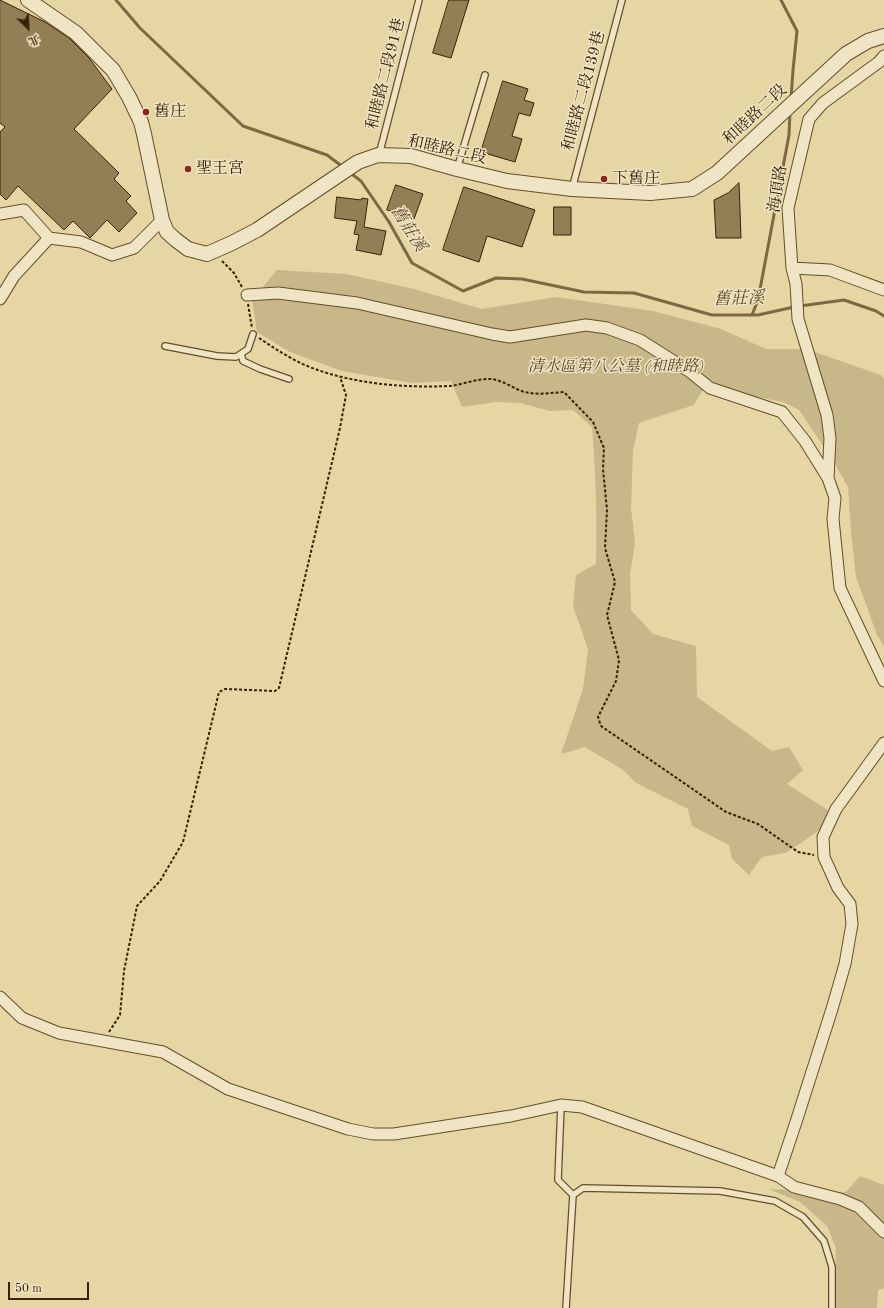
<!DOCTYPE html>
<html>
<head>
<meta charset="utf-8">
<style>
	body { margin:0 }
	#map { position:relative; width:884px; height:1308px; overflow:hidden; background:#e6d6a4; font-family:"Old Standard TT","Noto Serif TC",serif }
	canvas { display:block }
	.north { position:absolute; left:8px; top:8px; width:40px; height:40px; -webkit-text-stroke:3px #efe4c4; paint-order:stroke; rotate:156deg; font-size:11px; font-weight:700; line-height:16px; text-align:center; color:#382102 }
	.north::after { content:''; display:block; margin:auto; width:14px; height:18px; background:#382102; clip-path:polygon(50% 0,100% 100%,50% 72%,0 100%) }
	.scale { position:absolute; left:8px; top:1282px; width:81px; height:18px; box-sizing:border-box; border:2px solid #382102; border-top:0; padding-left:5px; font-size:12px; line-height:14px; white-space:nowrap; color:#382102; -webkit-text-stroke:3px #efe4c4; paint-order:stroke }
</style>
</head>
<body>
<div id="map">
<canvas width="884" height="1308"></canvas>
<div class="north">北</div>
<div class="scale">50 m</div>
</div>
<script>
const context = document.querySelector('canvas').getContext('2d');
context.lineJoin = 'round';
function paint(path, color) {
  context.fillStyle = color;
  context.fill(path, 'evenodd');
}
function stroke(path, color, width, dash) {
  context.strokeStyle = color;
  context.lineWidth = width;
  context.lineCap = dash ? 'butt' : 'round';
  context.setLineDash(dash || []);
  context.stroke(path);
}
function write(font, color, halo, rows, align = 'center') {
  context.font = font + ' "Old Standard TT","Noto Serif TC",serif';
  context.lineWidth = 3;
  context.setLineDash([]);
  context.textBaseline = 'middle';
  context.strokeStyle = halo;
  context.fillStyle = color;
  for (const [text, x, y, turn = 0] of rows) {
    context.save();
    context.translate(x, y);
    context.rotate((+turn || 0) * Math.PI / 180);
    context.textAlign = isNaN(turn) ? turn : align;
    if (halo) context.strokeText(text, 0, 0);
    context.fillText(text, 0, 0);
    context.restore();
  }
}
const green = new Path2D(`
	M277,270L346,274L414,289L482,309L556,297L653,311L721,329L766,349H806L881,375L884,379V646L877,635L856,577L851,532L848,487L832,459L799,410L783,402L736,393L714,384L702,391L694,405L639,423L633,451L631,508L635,543L630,574L631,610L653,634L696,646L697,697L772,751L789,747L803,770L787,784L831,812L830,822L804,841L785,853L762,857L749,875L732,859L729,845L692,826L688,809L636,783L623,770L585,747L561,754L583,689L588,649L573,606L576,575L596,564C597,518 596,473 592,427L573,410L550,411L520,403L496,402L462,407L451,381L412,383L342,371L290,352L257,332L252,300Z
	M860,1176L884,1185V1288L878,1290L877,1308H834L836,1248L827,1226L800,1202L768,1189L846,1192Z`);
const stream = new Path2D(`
	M116,0L140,28L243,126L327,155L343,167
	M781,0L797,31L793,70L791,98
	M349,172L361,181L389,222L412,263L463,291L496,278L522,279L584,292L634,293L712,315H758L794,307
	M800,306L844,300L876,311L884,316
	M752,315L758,300L789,135L790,112`);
const building = new Path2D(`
	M0,0L45,22L69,38L89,58L112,89L74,129L119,173L114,179L131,196L126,201L137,213L119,232L107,220L90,238L73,221L64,230L18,186L6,200L0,194V132L5,127L0,123Z
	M449,0H469L451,58L433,53Z
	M503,81L528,89L524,100L534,103L530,116L519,113L512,136L522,139L515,162L481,152Z
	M739,183L741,238H716L714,200L728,193Z
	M396,185L423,194L414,219L387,210Z
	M464,187L535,210L522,247L487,236L479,262L443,250Z
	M337,197L361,200L362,198L368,199L364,227L386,231L381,255L356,250L359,235L354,234L357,221L335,218Z
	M554,207H571V235H554Z`);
const path = new Path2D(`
	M222,261L234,273L242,287
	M248,304L252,328
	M259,338C277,350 295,362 315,369C356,384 405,388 449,386C462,385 478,378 491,379C501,380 510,386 519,390C533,396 549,393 564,392L593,422L604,448L603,469L607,510L605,548L615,582L607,615L619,660L616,681L598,717L601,726L726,812L758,824L798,852L814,855
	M109,1032L120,1015L124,971L137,906L160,881L183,842L219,692L225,689L275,691L279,688L340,428L346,395L340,377`);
const service = new Path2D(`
	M379,155L419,0
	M457,169L485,75
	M572,189L622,0
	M165,346L217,356L236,357L248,349L253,334
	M241,354L243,361L260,369L289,379
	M561,1105L558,1180L573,1195L583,1188L720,1191L775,1201L803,1217L824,1241L832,1267V1308
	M566,1308L573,1195`);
const minor = new Path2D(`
	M884,56L879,62L823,103L809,119L788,208L792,268L830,270L884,290
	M0,214L24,210L49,238
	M49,238L81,242L112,255L134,248L162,220
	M792,268L796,284L798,319L827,415L830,438L828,478L835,498L833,519L840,588L884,681
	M247,295L278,293L357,303L492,334L510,337L586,325L607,328L640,340L689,371L710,388L782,412L805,441L828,478
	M0,299L14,276L49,238
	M0,997L22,1018L59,1033L163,1052L228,1089L348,1129L373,1134H394L511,1116L561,1105L582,1107L778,1176L794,1187L840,1199L859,1207L884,1232
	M778,1176L796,1122L832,1009L845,964L852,924L850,904L838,888L824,857L823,837L836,809L884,743`);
const tertiary = new Path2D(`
	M28,0L76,33L113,70L129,97L141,122L144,134L162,220L167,232L176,240L188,249L207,254L232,243L257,230L358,162L378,155L411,156L457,169L507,181L572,189L650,193L692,189L717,173L846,54L868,41L884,36`);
const markers = [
	[146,112,4,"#8f2418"],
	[188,169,4,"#8f2418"],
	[604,179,4,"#8f2418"]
];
const streetNames = [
	["和睦路二段91巷",386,74,-76],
	["和睦路二段139巷",584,91,-75],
	["和睦路二段",755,115,-43],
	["和睦路二段",447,150,13],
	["海頂路",778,189,-81]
];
const poiNames = [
	["舊庄",154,112],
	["聖王宮",196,169],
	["下舊庄",612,179]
];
const parkNames = [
	["清水區第八公墓 (和睦路)",616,367]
];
const waterNames = [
	["舊莊溪",408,229,58],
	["舊莊溪",739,299,-2]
];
paint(green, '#c8b788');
stroke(stream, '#7d6842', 3);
paint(building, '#927f56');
stroke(building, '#382102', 1);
stroke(service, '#644e2a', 8);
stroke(minor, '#644e2a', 13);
stroke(tertiary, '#644e2a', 16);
stroke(path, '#382102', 2, [3, 2]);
stroke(service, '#efe4c4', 5.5);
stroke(minor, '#efe4c4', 11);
stroke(tertiary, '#efe4c4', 14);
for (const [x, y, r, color] of markers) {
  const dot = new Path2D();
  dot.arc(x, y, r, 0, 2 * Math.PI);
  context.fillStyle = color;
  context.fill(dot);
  stroke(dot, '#efe4c4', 1.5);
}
write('16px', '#382102', '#efe4c4', streetNames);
write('16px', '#382102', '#efe4c4', poiNames, 'left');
write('italic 16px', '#5c4624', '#efe4c4', parkNames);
write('italic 17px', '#604b27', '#efe4c4', waterNames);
</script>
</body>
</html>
